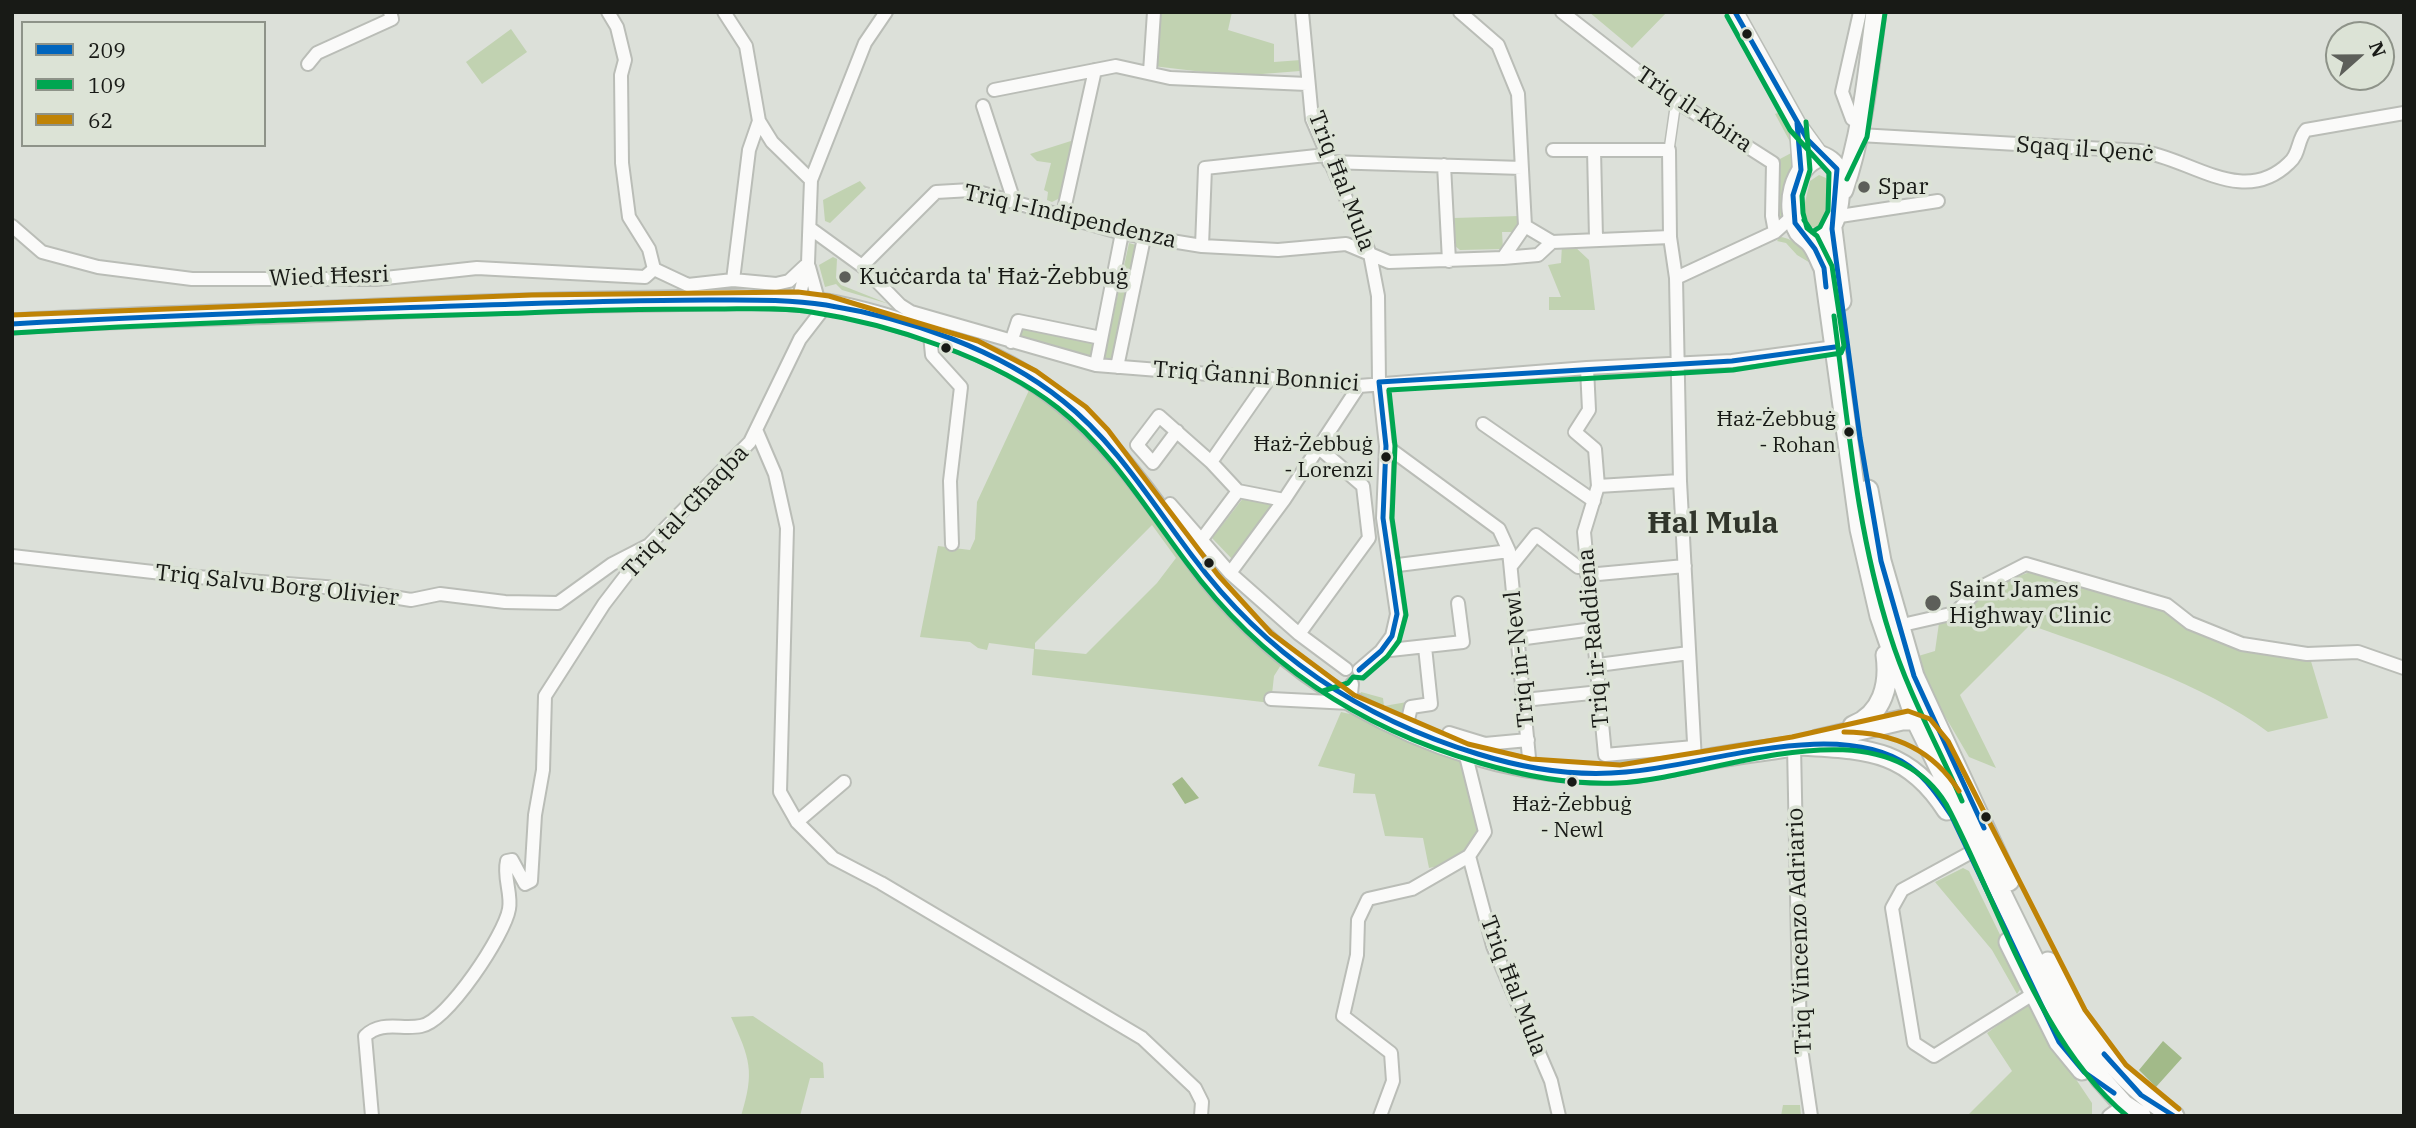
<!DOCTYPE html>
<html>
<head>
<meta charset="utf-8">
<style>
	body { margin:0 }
	#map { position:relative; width:2416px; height:1128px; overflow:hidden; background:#dce0d9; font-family:"IBM Plex Serif",serif }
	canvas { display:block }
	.frame { position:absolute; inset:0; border:14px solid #181a16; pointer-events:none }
	.legend { position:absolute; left:21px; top:21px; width:245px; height:126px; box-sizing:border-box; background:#dce3d6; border:2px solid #8e9389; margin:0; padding:9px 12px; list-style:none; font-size:21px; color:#181a16 }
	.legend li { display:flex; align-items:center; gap:14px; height:35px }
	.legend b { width:35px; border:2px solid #8e9389 }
	.north { position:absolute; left:2325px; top:21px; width:70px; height:70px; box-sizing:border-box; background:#dce3d6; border:2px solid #8e9389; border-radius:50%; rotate:69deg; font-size:19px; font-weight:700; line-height:28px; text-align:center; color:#181a16 }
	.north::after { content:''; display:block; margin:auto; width:24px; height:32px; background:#5d5f5a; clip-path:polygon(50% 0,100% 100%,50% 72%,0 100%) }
</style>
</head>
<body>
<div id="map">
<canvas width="2416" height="1128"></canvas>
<div class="frame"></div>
<ul class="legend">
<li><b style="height:9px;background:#0065bd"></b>209</li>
<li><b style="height:9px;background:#00a651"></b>109</li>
<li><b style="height:9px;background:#bf8306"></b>62</li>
</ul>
<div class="north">N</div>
</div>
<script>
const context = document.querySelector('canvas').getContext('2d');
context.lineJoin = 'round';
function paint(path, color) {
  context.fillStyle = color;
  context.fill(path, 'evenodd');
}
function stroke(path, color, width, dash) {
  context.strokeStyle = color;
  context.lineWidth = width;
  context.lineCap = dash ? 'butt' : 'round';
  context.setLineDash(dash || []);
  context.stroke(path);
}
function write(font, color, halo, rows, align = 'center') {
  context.font = font + ' "IBM Plex Serif",serif';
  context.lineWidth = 7;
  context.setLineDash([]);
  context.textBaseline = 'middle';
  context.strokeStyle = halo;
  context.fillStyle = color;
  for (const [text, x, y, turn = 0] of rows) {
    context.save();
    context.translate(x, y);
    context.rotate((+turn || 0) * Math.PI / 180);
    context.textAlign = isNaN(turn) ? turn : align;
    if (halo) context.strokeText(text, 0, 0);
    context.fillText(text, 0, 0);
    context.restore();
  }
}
const green = new Path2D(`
	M1156,12H1232L1228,30L1274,44V62L1301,60L1300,71L1237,76L1153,66Z
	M1589,12H1667L1632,48Z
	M511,29L527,52L482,84L466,62Z
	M1783,111L1797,140L1786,217L1782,221L1777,215L1778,160L1795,151L1775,114Z
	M1074,140L1060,198L1052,202L1047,200L1048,192L1044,190L1051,163L1037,161L1030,154Z
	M1819,175L1826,178C1833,195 1830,215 1818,229L1806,225L1802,215L1810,181Z
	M860,181L866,188L830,223L825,221L823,200Z
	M1519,216L1520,226L1516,232H1502L1503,249L1460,250L1455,246L1454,218Z
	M1780,237C1794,238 1806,251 1812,264L1797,255L1786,243L1777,241Z
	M1129,243L1136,245L1113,360L1104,358Z
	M1562,245H1573L1589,260L1595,310H1549V297H1561L1548,265L1561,263Z
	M833,257L837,259L836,278L841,285L889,304L842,290L836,284L825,287L819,265Z
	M1022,324L1096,342L1093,356L1019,339Z
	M1031,386L1088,433L1238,626L1281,665L1274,676L1271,703L1032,675L1034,649L989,643L987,650L978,648L970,642L920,637L938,546L970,550L975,539L977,502ZM1152,525L1176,558L1157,583L1086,654L1035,649V643Z
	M1244,497L1274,504L1232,559L1212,538Z
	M2035,570L2310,658L2328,718L2268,732C2206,685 2104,651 2030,625L1960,695L1996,768L1969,757L1922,677L1915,657L1935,651L1939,623L1959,619L1993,586Z
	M1361,692L1383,698L1384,706L1407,702L1401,717L1397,718L1359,696Z
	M1341,712L1359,716L1461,760L1479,834L1465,853L1437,872L1434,867L1429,868L1423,838L1385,836L1375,794L1353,793L1355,774L1318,766Z
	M1684,752L1688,757L1611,766L1610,759Z
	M1963,868L1969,871L2024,984L2017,994L1992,950L1935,882Z
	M2026,1005L2034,1007L2065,1063L2092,1103V1114L1967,1116L2012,1071L1987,1033Z
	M753,1016L823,1063L824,1078H810L800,1116H741C755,1071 750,1059 731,1017Z
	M1783,1105H1800L1801,1116H1781Z`);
const water = new Path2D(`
	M1182,777L1199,798L1185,804L1172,784Z
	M2163,1041L2182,1058L2156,1087L2139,1070Z`);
const pedestrian = new Path2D(`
	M1669,150L1676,101`);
const minor = new Path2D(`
	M608,12L617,27L625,60L621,75L622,163L629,217L649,249L654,269
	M724,12L746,46L759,121L772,142L811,180
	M1302,12L1312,119L1370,254L1378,296L1379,382L1386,446L1383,518L1397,614L1392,636L1381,651L1359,670
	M1460,12L1498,45L1518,94L1525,226
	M1562,12L1676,101L1773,163L1772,216L1775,232
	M308,64L317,53L392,19L390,12
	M1150,72L1154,12
	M994,90L1116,66L1170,78L1307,84
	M983,106L1014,201
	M1852,119L1842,92L1860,12
	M1859,135L2140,151C2190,158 2243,208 2289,163C2300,154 2297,140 2306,130L2404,113
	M1553,150H1669L1670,237L1676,278L1680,481L1695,761
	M1594,150L1596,238
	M1329,162L1522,168
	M1444,165L1449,261
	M1063,214L1095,70
	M1840,216L1938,201
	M12,226L42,252L98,267L192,279H376L477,268L645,277L654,269
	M811,229L862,266L900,305L911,312L1096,365L1359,386L1587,368L1732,361L1835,347
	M1202,246L1205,168L1326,155
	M1503,258L1538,255L1552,242
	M862,266L936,192L971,190L1122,233L1202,246L1278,250L1346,244L1389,262L1503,258L1525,226L1552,242L1670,237
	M809,267L819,303
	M654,269L688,285L733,280L776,284L789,281L805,266
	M1676,278L1775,232L1794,215
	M733,280L749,150L759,121
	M798,301L808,263L811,180L865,43L886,12
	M930,335L932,355L961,387L950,481L952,544
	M1011,342L1018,321L1101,338
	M1096,365L1122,233
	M1117,367L1144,238
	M1587,368L1589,410L1575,432L1595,449L1598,486L1584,532L1605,755L1694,747
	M1483,424L1594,501
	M1177,431L1153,463L1137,445L1159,416L1211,462L1238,491L1284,500
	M757,432L775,474L787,528L780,792L797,822L833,858L881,883L1142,1038L1195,1088L1202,1102L1201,1116
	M1386,446L1499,529L1509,551L1530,768
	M1211,462L1268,380
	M1598,486L1680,481
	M1170,504L1230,573L1299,634L1346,669
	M1202,539L1238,491
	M12,556L197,577L338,588L411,600L440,594L505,602L558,603L612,564L647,546
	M1390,566L1509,551
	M1511,566L1536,535L1578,567
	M1230,573L1284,500L1359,386
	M1587,575L1685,566
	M1898,626L1955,613L1981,587L2026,564L2167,605L2190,623L2242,644L2307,654L2358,652L2404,668
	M1299,634L1369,538L1363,486L1319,448
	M1518,639L1593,629
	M1381,651L1463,642L1458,603
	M1598,665L1689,653
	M1271,699L1350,703L1352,684
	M1524,700L1600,692
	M1406,728L1411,707L1431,704L1425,647
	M1449,733L1485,744L1528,740
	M1794,746L1800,1041L1811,1116
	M797,822L844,782
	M1968,854L1902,890L1892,908L1914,1043L1934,1056L2033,994
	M1469,856L1493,946L1551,1081L1559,1116
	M372,1116L365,1036C382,1020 401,1030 421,1026C448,1021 505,934 509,909C512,894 503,877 507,861L512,860L525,884L531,881L535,815L543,770L545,696L604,604L650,544L750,442L800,339L827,304
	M1380,1116L1393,1081L1391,1053L1343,1016L1357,955L1358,920L1368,899L1412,889L1469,856L1485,832L1465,752
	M2109,1116L2124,1105`);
const tertiary = new Path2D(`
	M1735,12L1797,123L1821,156
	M1798,128L1801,170`);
const primary = new Path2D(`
	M12,324C133,316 255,315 376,309C471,305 566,302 661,301C713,300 766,297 818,303C860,308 939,334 978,351C1083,395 1136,478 1200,567C1293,693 1459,778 1616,774C1643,773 1668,767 1694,762C1729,754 1765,751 1801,745`);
const trunk = new Path2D(`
	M1843,190C1863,132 1868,73 1876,12
	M1832,229L1841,301
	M1810,241C1837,243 1844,190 1837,171C1835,163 1829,159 1821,156C1793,166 1784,207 1799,232C1803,237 1808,239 1811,243C1817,250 1820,261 1824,268L1860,529L1880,616L1916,720L2068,1029L2100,1078L2124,1105L2141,1116
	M1868,490L1881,561L1914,676L2009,881
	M1853,726C1883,714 1890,684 1886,655
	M1817,740L1902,720H1916L1926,727
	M1801,745C1867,749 1908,749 1947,810
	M2009,942L2059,1042L2082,1070
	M2048,962C2078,1023 2115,1080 2174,1116`);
const bus1 = new Path2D(`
	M1735,12L1807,139L1837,169L1832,229L1860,438L1881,561L1914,676L1984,828
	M1797,123L1801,170L1793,195L1795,223L1815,249L1824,268L1826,287
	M12,324C180,314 348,310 516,304C580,302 644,300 709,300C748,300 788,299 826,305C907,318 999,349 1063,401C1116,443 1152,503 1193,557C1265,654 1362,719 1478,754C1526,769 1576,777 1626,772C1706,766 1839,716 1909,766C1927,779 1939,797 1951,815L2059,1042L2084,1072L2114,1093
	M1379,382L1732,361L1835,347
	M1359,670L1381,651L1392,636L1397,614L1383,518L1386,446L1379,382
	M2104,1054L2141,1095L2174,1116`);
const bus2 = new Path2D(`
	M1727,16L1790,130L1829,173L1828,211L1820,227L1812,232L1804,220
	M1847,179L1867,137L1885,13
	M1834,316C1848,423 1857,532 1890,635C1908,693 1938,746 1962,801
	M13,333C183,322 353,318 524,313C588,310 652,309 716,309C747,309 780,307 811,312C890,324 995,358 1058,408C1111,450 1146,509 1187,563C1261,663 1361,729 1480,763C1524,776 1571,785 1617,783C1715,779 1880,698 1946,804C2000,905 2037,1041 2127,1116
	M1323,691L1348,683L1353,677L1363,678L1387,657L1399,641L1406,615L1392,518L1395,446L1389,390L1733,370L1841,353L1844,346L1832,266L1817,236L1807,228L1803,213L1802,196L1810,170L1806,122`);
const bus3 = new Path2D(`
	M12,315L532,295L798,292L829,296L978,341L1036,371L1086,407L1108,430L1218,575L1271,633L1354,695L1468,744L1531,759L1620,765L1792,737L1908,711L1930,719L1948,741L2085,1010L2126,1065L2179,1109
	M1844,732C1893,732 1933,750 1959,791`);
const markers = [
	[1747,34,6,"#181a16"],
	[1864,187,7,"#5d5f5a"],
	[845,277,7,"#5d5f5a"],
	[946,348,6,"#181a16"],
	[1849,432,6,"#181a16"],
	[1386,457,6,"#181a16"],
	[1209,563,6,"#181a16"],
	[1933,603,9,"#5d5f5a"],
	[1572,782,6,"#181a16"],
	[1986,817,6,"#181a16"]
];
const busNames = [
	["Ħaż-Żebbuġ",1836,420],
	["- Rohan",1836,446],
	["Ħaż-Żebbuġ",1373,445],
	["- Lorenzi",1373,471],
	["Ħaż-Żebbuġ",1572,805,"center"],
	["- Newl",1572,831,"center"]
];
const streetNames = [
	["Triq il-Kbira",1694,110,34],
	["Sqaq il-Qenċ",2085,150,4],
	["Triq Ħal Mula",1341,181,69],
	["Triq l-Indipendenza",1070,217,13],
	["Wied Ħesri",329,277,-2],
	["Triq Ġanni Bonnici",1256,377,4],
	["Triq tal-Għaqba",686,512,-47],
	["Triq Salvu Borg Olivier",277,586,6],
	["Triq ir-Raddiena",1594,638,-95],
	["Triq in-Newl",1520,659,-96],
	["Triq Vincenzo Adriario",1800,931,-92],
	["Triq Ħal Mula",1513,986,69]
];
const poiNames = [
	["Spar",1878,187],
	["Kuċċarda ta' Ħaż-Żebbuġ",859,277],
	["Saint James",1949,590],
	["Highway Clinic",1949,616]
];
const districtNames = [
	["Ħal Mula",1713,524]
];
paint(green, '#c1d2b1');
paint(water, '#a2ba89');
stroke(pedestrian, '#babdb7', 12);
stroke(minor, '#babdb7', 16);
stroke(tertiary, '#babdb7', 19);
stroke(primary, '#babdb7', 23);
stroke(trunk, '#babdb7', 23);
stroke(pedestrian, '#fafaf9', 9);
stroke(minor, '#fafaf9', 12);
stroke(tertiary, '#fafaf9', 16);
stroke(primary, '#fafaf9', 19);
stroke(trunk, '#fafaf9', 19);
stroke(bus1, '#0065bd', 5);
stroke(bus2, '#00a651', 5);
stroke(bus3, '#bf8306', 5);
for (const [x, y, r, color] of markers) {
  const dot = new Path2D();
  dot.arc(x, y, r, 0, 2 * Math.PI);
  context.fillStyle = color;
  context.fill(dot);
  stroke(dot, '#dce3d6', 2.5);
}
write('21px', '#181a16', '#dce3d6', busNames, 'right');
write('23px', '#181a16', '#dce3d6', streetNames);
write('23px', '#181a16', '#dce3d6', poiNames, 'left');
write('bold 30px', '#31362c', '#dce3d6', districtNames);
</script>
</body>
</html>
